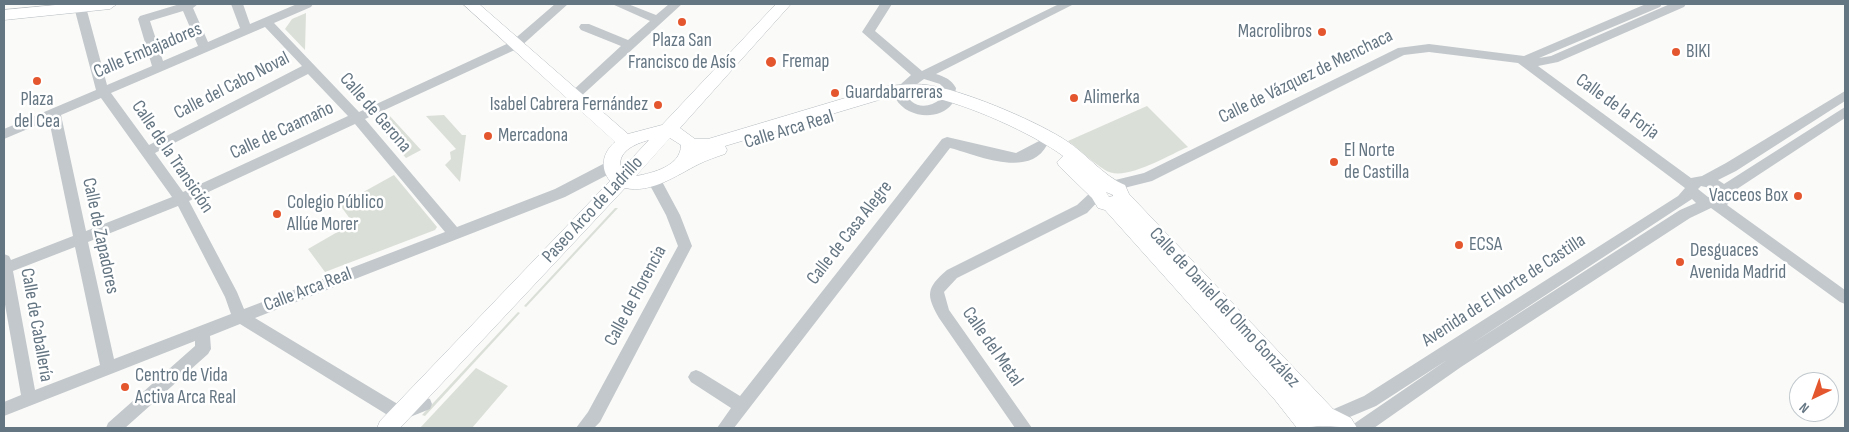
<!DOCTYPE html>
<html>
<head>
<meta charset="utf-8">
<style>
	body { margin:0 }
	#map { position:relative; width:1849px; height:432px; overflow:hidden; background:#fafaf8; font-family:"Sofia Sans Condensed",sans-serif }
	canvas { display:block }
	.frame { position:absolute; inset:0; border:5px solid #657683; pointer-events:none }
	.north { position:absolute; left:1789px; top:372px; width:50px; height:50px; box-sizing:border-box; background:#fff; border:1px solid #c1c8cd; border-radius:50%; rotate:222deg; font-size:14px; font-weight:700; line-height:20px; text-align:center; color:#657683 }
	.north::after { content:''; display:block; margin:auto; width:18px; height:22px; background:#e4572e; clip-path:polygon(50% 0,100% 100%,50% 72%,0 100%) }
</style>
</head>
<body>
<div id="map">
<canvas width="1849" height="432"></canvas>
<div class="frame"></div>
<div class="north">N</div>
</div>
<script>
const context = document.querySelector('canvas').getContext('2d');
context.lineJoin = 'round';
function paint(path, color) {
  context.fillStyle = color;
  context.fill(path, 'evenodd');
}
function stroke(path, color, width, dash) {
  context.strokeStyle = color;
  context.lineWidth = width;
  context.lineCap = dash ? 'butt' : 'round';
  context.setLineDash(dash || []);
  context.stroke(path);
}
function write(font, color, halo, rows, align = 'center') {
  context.font = font + ' "Sofia Sans Condensed",sans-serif';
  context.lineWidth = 5;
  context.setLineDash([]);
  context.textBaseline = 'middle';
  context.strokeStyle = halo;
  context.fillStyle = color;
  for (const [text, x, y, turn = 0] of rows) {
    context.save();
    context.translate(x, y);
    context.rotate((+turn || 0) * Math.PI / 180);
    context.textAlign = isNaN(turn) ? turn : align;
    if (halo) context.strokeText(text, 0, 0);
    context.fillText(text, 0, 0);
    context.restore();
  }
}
const green = new Path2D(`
	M306,13L305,50L285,29L292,19Z
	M1147,106L1188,147C1168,155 1124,183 1105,170C1092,162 1080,150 1068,141Z
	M388,114L421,150L406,158L374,121Z
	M444,115L462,135H466L460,182L445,165L451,159L450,152L456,149L426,116Z
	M394,175L437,227L435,230L325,272L308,249L353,223L340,205Z
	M615,208H618L526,307L524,306Z
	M518,312L520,313L425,416L422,415Z
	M476,368L508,386L472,428H420Z`);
const minor = new Path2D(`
	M76,4H82L86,7L107,85L152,66L138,19L140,16L180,4H198L193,8L208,42L240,28L231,4H243L250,24L297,4H313L311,7L274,23L359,112L511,42L555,4H568L519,48L365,119L457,227L555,189L605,163L610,162L617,167L615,171L565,197L255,318L401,406L424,397L430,399L432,404L430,409L400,421L394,419L240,324L210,336L211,349L208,354L125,428H106L108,423L195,346V341L4,416V402L21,395L4,299V254L9,256L11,260L73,236L49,120L4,139V129L96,90L74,7ZM183,11L198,46L163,61L150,21ZM265,27L302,66L149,145L111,93ZM308,74L348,116L183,192L155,153ZM101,98L172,197L86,231L61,115ZM355,124L445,232L244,309L237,292L189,201ZM178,206L225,297L231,314L114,359L88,242ZM75,247L100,365L35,390L13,271Z
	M612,4H628L656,15L669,4H682L578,99H570L568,96L570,93L621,46L581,30L579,27L581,24H589L628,40L650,21Z
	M880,4H892L875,31L922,71L1059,4H1074L936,74C945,77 951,79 956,88C955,93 955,100 952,104C938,122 906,117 896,99L901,84L911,75L862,32ZM924,79L940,84L944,89L941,99C931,106 921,109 911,101L908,95L913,87Z
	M1646,4H1662L1660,7L1539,58L1551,56L1670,4H1686L1684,7L1558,62L1538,66L1691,178L1702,176L1726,163L1845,91V101L1736,171L1718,180L1724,184L1845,107V118L1737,189L1731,195L1732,199L1727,205L1845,290V304L1840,302L1711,208L1690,218L1461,367L1374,428H1353L1355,423L1447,360L1376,406L1333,424L1327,422L1325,417L1327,412L1364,396L1678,196L1685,188L1518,63L1429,52L1404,55L1152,181L1112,191L1105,186L1107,182L1144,173L1398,48L1429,44L1524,56ZM1701,186L1710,188L1718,197H1708L1698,189ZM1692,199L1696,203L1680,210L1471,344Z
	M947,137L1016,153L1041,140L1047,145C1029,179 977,155 950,148L734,428H717L731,408L691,382L688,377L691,372L696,370L701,372L740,396L942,139Z
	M653,173L658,174L680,215L692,246L600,422L594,428H576L588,412L678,246L666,215L646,178Z
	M1097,190L1104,195L1087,213L957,278L944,292L949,310L1032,428H1015L939,318C926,295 926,288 947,270L1077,205L1092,191Z`);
const major = new Path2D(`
	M66,4H117L110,9L4,20V10Z
	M463,4H479L628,134L662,125L776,4H791L680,128L695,139H708L882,87C897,85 912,83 927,85C963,90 1031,119 1062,138C1083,150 1104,177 1125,185L1129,194L1333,409L1351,418L1357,428L1323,426L1297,428L1275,400L1105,210L1098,208L1092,198L1059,166L1057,162L1063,156C1034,134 965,103 929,97C913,94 898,96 882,99L725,146L727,150L725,154C716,157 707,160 699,164C677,175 651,194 625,188L400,428H377L380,421L610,181C600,168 602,153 615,142ZM670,138L681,145C681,166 653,173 636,176ZM649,140L621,170C616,152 634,144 649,140ZM1106,192L1113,195V196L1109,197Z`);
const markers = [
	[682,22,5,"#e4572e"],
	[1322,32,5,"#e4572e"],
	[1676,52,5,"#e4572e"],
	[771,62,6,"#e4572e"],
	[37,81,5,"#e4572e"],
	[835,93,5,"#e4572e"],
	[1074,98,5,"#e4572e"],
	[658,105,5,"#e4572e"],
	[488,136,5,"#e4572e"],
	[1334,162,5,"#e4572e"],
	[1798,196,5,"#e4572e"],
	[277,214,5,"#e4572e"],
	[1459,245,5,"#e4572e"],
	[1680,262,5,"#e4572e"],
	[125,387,5,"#e4572e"]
];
const poiNames = [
	["Macrolibros",1312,32,"right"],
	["Plaza San",682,41,"center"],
	["Francisco de Asís",682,63,"center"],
	["BIKI",1686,52],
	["Fremap",782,62],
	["Guardabarreras",845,93],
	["Alimerka",1084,98],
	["Plaza",37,100,"center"],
	["del Cea",37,122,"center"],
	["Isabel Cabrera Fernández",648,105,"right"],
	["Mercadona",498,136],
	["El Norte",1344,151],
	["de Castilla",1344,173],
	["Vacceos Box",1788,196,"right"],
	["Colegio Público",287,203],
	["Allúe Morer",287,225],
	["ECSA",1469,245],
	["Desguaces",1690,251],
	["Avenida Madrid",1690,273],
	["Centro de Vida",135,376],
	["Activa Arca Real",135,398]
];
const streetNames = [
	["Calle Embajadores",148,51,-23],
	["Calle de Vázquez de Menchaca",1306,77,-26],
	["Calle del Cabo Noval",232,86,-27],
	["Calle de la Forja",1617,107,36],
	["Calle de Gerona",375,113,49],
	["Calle Arca Real",789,130,-17],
	["Calle de Caamaño",282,131,-25],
	["Calle de la Transición",172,157,56],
	["Paseo Arco de Ladrillo",593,210,-47],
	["Calle de Casa Alegre",850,233,-52],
	["Calle de Zapadores",100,236,78],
	["Calle Arca Real",308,290,-21],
	["Avenida de El Norte de Castilla",1504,291,-33],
	["Calle de Florencia",636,296,-62],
	["Calle de Daniel del Olmo González",1224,308,47],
	["Calle de Caballería",36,325,80],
	["Calle del Metal",992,347,55]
];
paint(green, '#dadfd7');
stroke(major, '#b5babe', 1);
paint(minor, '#c3c8cc');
paint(major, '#fff');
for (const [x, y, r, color] of markers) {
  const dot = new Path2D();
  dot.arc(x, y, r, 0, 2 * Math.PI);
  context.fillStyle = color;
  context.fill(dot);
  stroke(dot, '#fff', 2);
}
write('19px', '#657683', '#fff', poiNames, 'left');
write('19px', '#657683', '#fff', streetNames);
</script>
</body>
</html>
